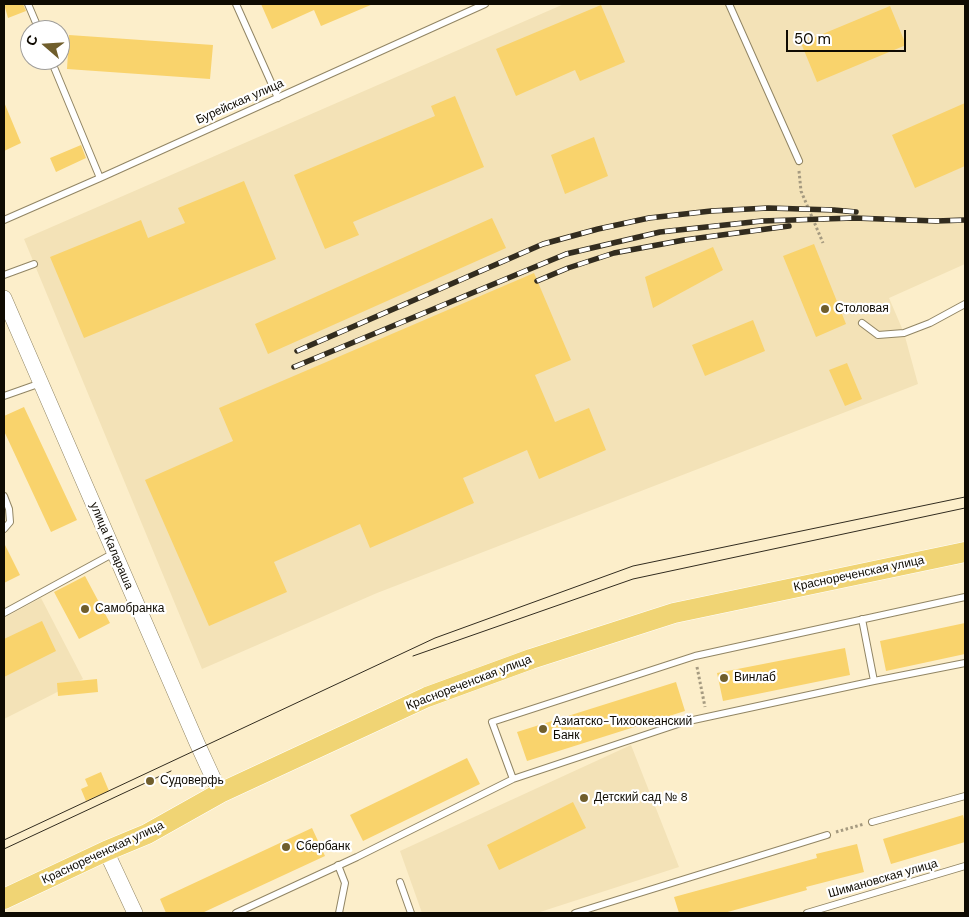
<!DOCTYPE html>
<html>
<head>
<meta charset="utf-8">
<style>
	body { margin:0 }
	#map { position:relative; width:969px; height:917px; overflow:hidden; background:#fceeca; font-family:"DM Sans",sans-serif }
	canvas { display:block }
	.frame { position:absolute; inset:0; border:5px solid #0f0b02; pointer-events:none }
	.north { position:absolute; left:20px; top:20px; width:50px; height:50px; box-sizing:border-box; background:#fff; border:1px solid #9f9d9a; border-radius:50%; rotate:289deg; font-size:14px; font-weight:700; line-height:20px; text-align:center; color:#0f0b02 }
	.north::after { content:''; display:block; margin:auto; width:18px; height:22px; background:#705e2c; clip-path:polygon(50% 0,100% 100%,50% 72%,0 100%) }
	.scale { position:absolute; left:786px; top:30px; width:120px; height:22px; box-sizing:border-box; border:2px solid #0f0b02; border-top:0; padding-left:6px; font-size:15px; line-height:18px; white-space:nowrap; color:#0f0b02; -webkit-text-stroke:4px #fff; paint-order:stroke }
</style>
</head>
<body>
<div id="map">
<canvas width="969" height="917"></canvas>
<div class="frame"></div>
<div class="north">С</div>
<div class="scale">50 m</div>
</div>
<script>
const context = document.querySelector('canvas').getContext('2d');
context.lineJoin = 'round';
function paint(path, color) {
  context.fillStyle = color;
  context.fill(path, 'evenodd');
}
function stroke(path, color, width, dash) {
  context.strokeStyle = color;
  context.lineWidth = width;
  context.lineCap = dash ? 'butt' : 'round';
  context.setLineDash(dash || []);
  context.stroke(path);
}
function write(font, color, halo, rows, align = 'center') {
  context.font = font + ' "DM Sans",sans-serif';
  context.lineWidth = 4.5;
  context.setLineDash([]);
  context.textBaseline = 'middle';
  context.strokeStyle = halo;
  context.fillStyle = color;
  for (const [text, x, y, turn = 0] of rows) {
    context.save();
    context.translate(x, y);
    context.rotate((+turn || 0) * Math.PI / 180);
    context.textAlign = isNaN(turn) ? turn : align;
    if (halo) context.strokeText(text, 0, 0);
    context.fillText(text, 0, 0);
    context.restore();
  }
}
const built = new Path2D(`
	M564,4H965V264L889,298L904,333L918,384L377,593L202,669L24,239Z
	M41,598L83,679L4,719V618Z
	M631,745L679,867L537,913H422L400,851Z`);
const building = new Path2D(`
	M4,4H23L26,11L8,18Z
	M261,4H373L321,26L314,10L272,29Z
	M601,5L625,62L580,81L575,70L516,96L496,49Z
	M890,6L906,45L817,82L801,43Z
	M69,35L213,45L210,79L67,69Z
	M455,96L484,167L353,222L359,235L325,249L294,175L435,116L431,106Z
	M4,102L21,143L4,151Z
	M965,103V166L915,188L892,135Z
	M594,137L608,176L565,194L551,155Z
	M81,145L86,158L56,172L50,158Z
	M244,181L276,259L84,338L50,257L141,220L148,238L185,223L178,208Z
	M492,218L506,248L268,354L255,324Z
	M814,244L846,324L816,337L783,256Z
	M713,247L723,270L653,308L645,277Z
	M534,273L571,360L535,375L555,422L589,408L606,450L539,479L527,450L463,478L474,503L370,548L360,524L274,562L287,592L209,626L145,480L233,441L219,408Z
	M753,320L765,351L705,376L692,345Z
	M847,363L862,399L845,406L829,370Z
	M24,407L77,520L51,532L4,431V416Z
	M4,543L20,575L4,583Z
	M85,576L110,623L79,639L54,592Z
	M42,621L56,651L4,677V639Z
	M965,623V654L886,671L880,641Z
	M845,648L850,675L723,701L717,673Z
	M97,679L98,692L58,696L57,683Z
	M676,682L685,711L527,761L517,732Z
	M467,758L480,784L363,841L350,815Z
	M101,772L109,791L86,801L81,789L88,786L85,779Z
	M573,802L586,828L499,870L487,845Z
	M963,815L965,823V842L891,864L883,839Z
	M312,828L325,856L202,913H166L160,899Z
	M857,844L864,872L806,887L807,890L724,913H679L674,897L817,858L816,854Z`);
const path = new Path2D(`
	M799,171L801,191L823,243
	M697,667L705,707
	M836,832L864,824`);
const service = new Path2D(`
	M28,4L39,30
	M236,4L278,98
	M729,4L799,161
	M51,60L100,178
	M4,220L100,178L485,4
	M4,275L34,264
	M862,323L878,335L904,333L930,323L965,304
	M4,396L41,383
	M4,496L9,509L10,522L4,529
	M4,613L114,553
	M862,619L874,681
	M513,779L492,722L695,656L965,597
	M872,822L965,796
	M338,865L345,883L339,913
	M400,882L411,913
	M236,913L357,857L513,779L684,722L874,681L965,663
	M575,913L827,835
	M807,913L965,866`);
const tertiary = new Path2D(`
	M4,298L197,743L220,793
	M106,851L135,913`);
const primary = new Path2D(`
	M4,899L106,851L147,834L220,793L427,697L531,659L674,613L965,552`);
const tram = new Path2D(`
	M413,656L633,579L965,508
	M4,840L435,638L633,566L965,497
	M4,849L171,771`);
const rail = new Path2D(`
	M537,281L568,268L614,253L684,240L789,226
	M297,351L543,244L598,229L649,218L711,211L768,208L834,210L856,212
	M294,367L566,254L660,232L762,221L854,218L936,221L965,220`);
const markers = [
	[825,309,5,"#705e2c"],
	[85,609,5,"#705e2c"],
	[724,678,5,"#705e2c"],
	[543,729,5,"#705e2c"],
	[150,781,5,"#705e2c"],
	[584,798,5,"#705e2c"],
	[286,847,5,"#705e2c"]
];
const streetNames = [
	["Бурейская улица",240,102,-24],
	["улица Калараша",111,546,67],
	["Краснореченская улица",859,574,-12],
	["Краснореченская улица",469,683,-21],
	["Краснореченская улица",103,853,-25],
	["Шимановская улица",883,879,-16]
];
const poiNames = [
	["Столовая",835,309],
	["Самобранка",95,609],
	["Винлаб",734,678],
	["Азиатско-Тихоокеанский",553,722],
	["Банк",553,736],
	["Судоверфь",160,781],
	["Детский сад № 8",594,798],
	["Сбербанк",296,847]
];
paint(built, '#f3e2b7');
paint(building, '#f9d36c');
stroke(service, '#918564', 8);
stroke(tertiary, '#918564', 16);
stroke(primary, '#fff', 21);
stroke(path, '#a59a80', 3, [2.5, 2.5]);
stroke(service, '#fff', 6);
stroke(tertiary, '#fff', 15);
stroke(primary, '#f0d474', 20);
stroke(tram, '#322c1f', 1);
stroke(rail, '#322c1f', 5.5);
stroke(rail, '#fff', 4, [11]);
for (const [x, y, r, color] of markers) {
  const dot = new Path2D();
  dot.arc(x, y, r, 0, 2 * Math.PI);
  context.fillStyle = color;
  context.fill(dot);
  stroke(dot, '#fff', 2);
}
write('12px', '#0f0b02', '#fff', streetNames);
write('12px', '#0f0b02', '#fff', poiNames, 'left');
</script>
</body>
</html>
